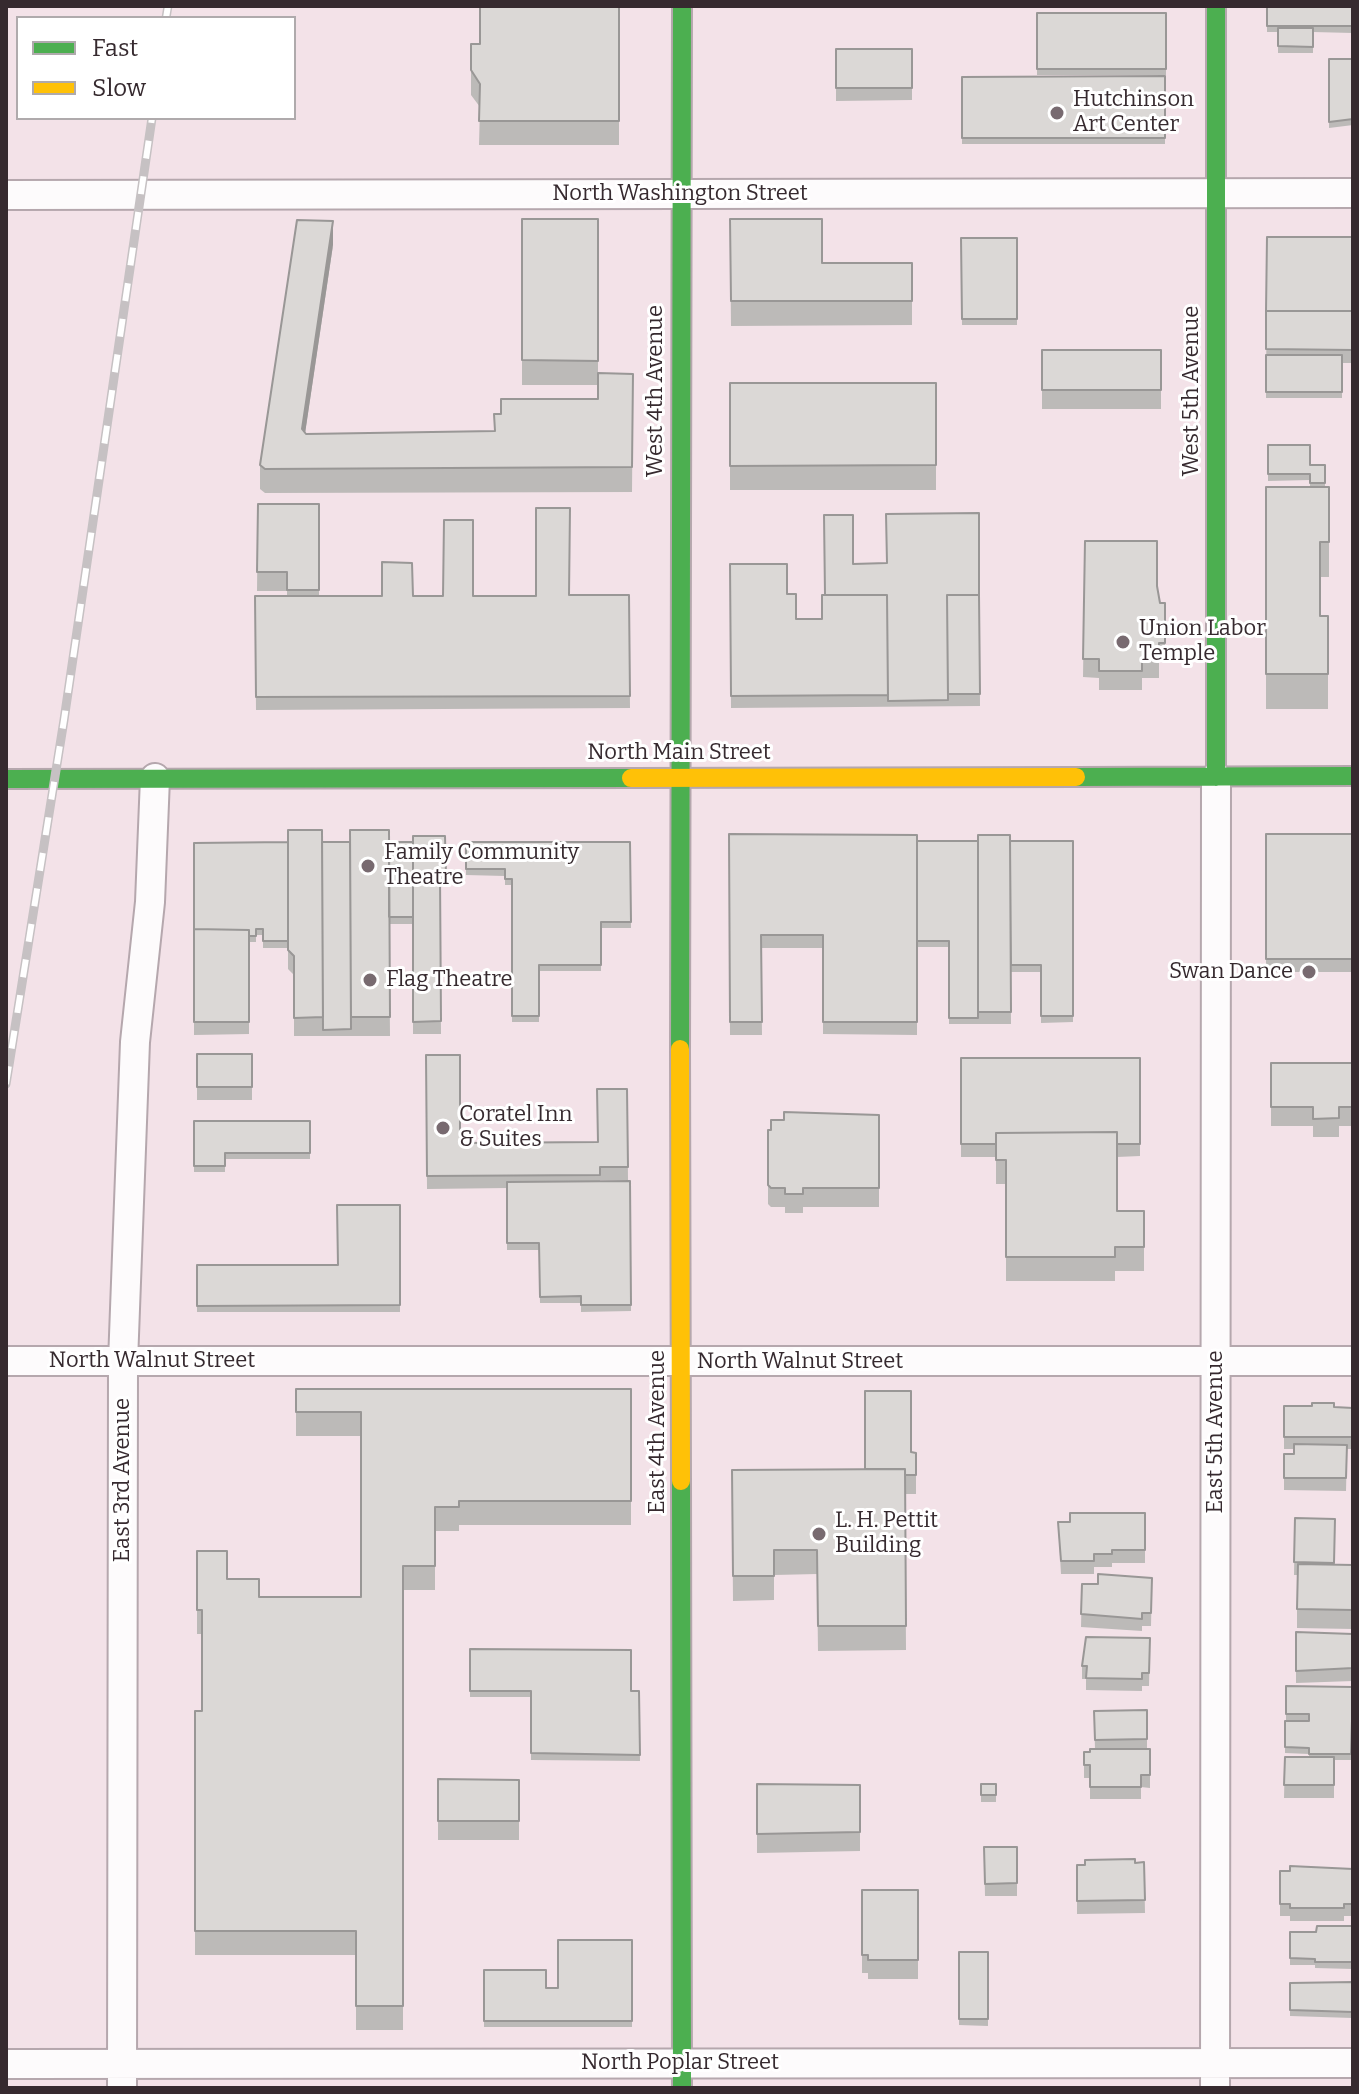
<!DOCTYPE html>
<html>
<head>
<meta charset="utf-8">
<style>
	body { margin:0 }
	#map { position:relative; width:1359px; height:2094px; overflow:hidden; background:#f3e2e8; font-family:Bitter,serif }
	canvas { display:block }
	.frame { position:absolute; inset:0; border:8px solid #362a2f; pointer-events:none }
	.legend { position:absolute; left:16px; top:16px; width:280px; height:104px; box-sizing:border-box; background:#fff; border:2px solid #afaaac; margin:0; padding:10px 14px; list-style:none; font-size:24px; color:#362a2f }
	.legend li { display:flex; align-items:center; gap:16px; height:40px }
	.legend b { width:40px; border:2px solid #afaaac }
</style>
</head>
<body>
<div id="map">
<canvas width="1359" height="2094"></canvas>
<div class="frame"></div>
<ul class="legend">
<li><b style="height:10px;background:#4caf50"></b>Fast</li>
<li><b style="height:10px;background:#ffc107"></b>Slow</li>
</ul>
</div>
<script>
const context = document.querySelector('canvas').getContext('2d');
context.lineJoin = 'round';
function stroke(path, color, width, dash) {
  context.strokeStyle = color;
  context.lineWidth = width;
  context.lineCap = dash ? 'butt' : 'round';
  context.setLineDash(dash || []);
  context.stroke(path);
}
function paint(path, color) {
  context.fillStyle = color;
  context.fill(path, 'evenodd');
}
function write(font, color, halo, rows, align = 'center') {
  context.font = font + ' Bitter,serif';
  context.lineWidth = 6;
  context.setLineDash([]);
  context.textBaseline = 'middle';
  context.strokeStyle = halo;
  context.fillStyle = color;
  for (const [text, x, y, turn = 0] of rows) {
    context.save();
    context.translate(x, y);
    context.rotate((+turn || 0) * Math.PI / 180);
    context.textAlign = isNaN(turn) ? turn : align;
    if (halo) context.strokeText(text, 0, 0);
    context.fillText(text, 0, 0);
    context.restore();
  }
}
const street = new Path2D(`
	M6,195L1353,193
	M6,1361H1353
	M6,2064L1353,2063
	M122,2088L123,1362L135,1042L150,902L155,778
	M1215,2088L1216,777`);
const fast = new Path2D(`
	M1216,6V777
	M1076,777L1353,776
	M6,779L631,778
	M680,1049L682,6
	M681,1481L682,2088`);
const slow = new Path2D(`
	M631,778L1076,777
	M680,1049L681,1481`);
const rail = new Path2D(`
	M166,18L168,6
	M6,1084L64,720L152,118`);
const wall = new Path2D(`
	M619,6V145H479L480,107L471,95V44H480Z
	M1267,6L1353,7V33L1313,32V53H1278V32H1267Z
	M1037,13H1166V75H1037Z
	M836,49H912V100L836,101Z
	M1329,59H1353V125L1329,128Z
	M1165,76V144H962V77Z
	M522,219H598V373L633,374L632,492L265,493L260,489V465L333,245L305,433L306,434L494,431L501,414L598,399V385H522Z
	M730,219L822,263H912V325L731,326Z
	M1267,237H1353V363H1342V398H1266Z
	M961,238H1017V325H962Z
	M1042,350H1161V409H1042Z
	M730,383H936V490H730Z
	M1268,445L1310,465H1325V487H1329V577H1320V616H1328V709H1266V487H1310V480L1268,481Z
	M258,504H319V596H536L629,595L630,708L256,710L255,596H287V591H257Z
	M979,513L980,706L731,708L730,564L787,594L796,619H822L825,595L853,564L887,563Z
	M1085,541L1157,587L1160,603H1165V662H1159V678H1142V690H1099V678L1083,677Z
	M729,834L917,841H1073V1022L1041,1023V972H1011L1010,877L1011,1024H949V947H917V1035L823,1034V948H761L762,1035H730Z
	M1266,834H1353V972H1266Z
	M445,836L446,887H440L441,1034H413V924H389L390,1036H351V1032V1036H294V975L288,969V948H263V935H256V942H249V1034L194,1035V843L413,842Z
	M466,842H630L631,928H601V971H539V1022H512V885H505V876L466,875Z
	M197,1054H252V1100H197Z
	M426,1055L460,1143L597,1142L627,1089L628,1180H600V1181H630L631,1311L581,1312V1303H540L539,1250H507V1188L427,1189Z
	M961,1058H1140V1156L1117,1157V1211H1144V1271H1115V1281H1006V1184H996V1157H961Z
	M1271,1063H1353V1126H1339V1137H1313V1126H1271Z
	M879,1115V1207H803V1213H785V1207H771L768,1204V1130H771L784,1120Z
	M194,1121H310V1159H225V1172H194Z
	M400,1205V1312H197V1265H338Z
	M296,1389H631V1525H459V1531H435V1590H403V2030H356V1955H195V1711H202V1634H197V1551L227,1579L259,1597H361V1436H296Z
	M1284,1406L1353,1408V1449H1347L1346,1491L1284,1490V1454H1294V1449H1284Z
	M911,1452L916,1453V1494H905L906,1650L818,1651L817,1574L774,1575V1600L733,1601L732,1470L865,1469Z
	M1145,1513V1563H1112V1567H1094V1574H1061L1058,1522H1070Z
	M1295,1518L1335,1519L1334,1564L1353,1565V1629L1297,1628V1575H1294Z
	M1152,1578L1151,1626H1142V1631L1081,1627L1082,1584H1098Z
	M1296,1632L1353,1634V1681L1296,1683Z
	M1150,1638L1149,1686H1142V1691L1086,1690V1679H1082V1666Z
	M470,1649L631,1691H639L640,1761L531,1760V1697H470Z
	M1286,1686L1353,1687L1351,1760H1334V1798H1284L1285,1757H1309V1754L1285,1753V1721H1309V1720H1286Z
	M1147,1710V1749H1150V1788L1141,1787V1799H1090V1778H1084V1752H1090L1095,1749L1094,1711Z
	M438,1779L519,1780V1840H438Z
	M757,1784L860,1785V1851L757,1853Z
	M981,1784H996V1802H981Z
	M984,1847H1017V1896H985Z
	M1144,1862L1145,1913L1077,1914V1865Z
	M1353,1869V1916H1344V1921H1290V1916H1280V1871Z
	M862,1890H918V1979H868V1973H862Z
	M1353,1926V1969L1315,1968V1965H1290V1932H1316Z
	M632,1940V2027H484V1970L546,1988H558Z
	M959,1952H988V2026L959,2025Z
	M1353,1982V2018L1290,2016V1983Z`);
const shadedWall = new Path2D(`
	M333,221V245L302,454V429Z`);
const building = new Path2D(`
	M480,6H619V121H479L480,84L471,70V44H480Z
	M1267,6L1353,7V26H1267Z
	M1037,13H1166V69H1037Z
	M1278,28H1313V47L1278,46Z
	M836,49H912V88H836Z
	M1329,59H1353V119L1329,122Z
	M1165,76V138H962V77Z
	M522,219H598V361L522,360Z
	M730,219H822V263H912V301H731Z
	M297,220L333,221L302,429L306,434L495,431L494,414H501V399H598V373L633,374L632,467L265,469L260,465Z
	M1267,237H1353V311H1266Z
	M961,238H1017V319H962Z
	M1266,311H1353V350L1266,349Z
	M1042,350H1161V390H1042Z
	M1266,355H1342V392H1266Z
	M730,383H936V465L730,466Z
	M1268,445H1310V465H1325V483H1310V474H1268Z
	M1266,487H1329V542H1320V616H1328V674H1266Z
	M258,504H319V590H287V572H257Z
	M536,508H570L569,595H629L630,696L256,697L255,596H382V562L412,563L413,596H443L444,520H473V596H536Z
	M979,513V595H947L948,700L888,701L887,595H825L824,515H853V564L887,563L886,514Z
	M1085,541H1157V586L1160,603H1165V643H1159V659H1142V671H1099V659H1083Z
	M730,564H787V594H796V619H822V595H887L888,695L731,696Z
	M947,595H979L980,694H948Z
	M288,830H322L323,1017L294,1018V956L288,950Z
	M350,830H389L390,1017H351Z
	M729,834L917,835V1022H823V935H761L762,1022H730Z
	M1266,834H1353V959H1266Z
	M978,835H1010L1011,1012H978Z
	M413,836H445L446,875H440L441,1021L413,1022Z
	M917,841H978V1018H949V941H917Z
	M1010,841H1073V1016H1041V965H1011Z
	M288,842V941H263V929H256V936H249V930L194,929V843Z
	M322,842H350L351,1029L323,1030Z
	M389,842H413V917H389Z
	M466,842H630L631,922H601V965H539V1016H512V879H505V869H466Z
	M194,929L249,930V1022H194Z
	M197,1054H252V1087H197Z
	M426,1055H460V1143L598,1142L597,1089H627L628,1167H600V1175L427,1176Z
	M961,1058H1140V1144H1117V1132L996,1133V1144H961Z
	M1271,1063H1353V1107H1339V1118L1313,1119V1107H1271Z
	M784,1112L879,1115V1188H803V1194H785V1188H771L768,1185V1130H771V1120H784Z
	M194,1121H310V1153H225V1166H194Z
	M1117,1132V1211H1144V1247H1115V1257H1006V1160H996V1133Z
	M630,1181L631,1305H581V1296L540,1297L539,1243H507V1182Z
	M337,1205H400V1305L197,1306V1265H338Z
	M296,1389H631V1501H459V1507H435V1566H403V2006H356V1931H195V1711H202V1610H197V1551H227V1579H259V1597H361V1412H296Z
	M865,1391H911V1452L916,1453V1475H905V1469H865Z
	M1312,1403H1334V1407L1353,1408V1437H1284V1406H1312Z
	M1294,1444L1347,1445L1346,1478H1284V1454H1294Z
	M905,1469L906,1626H818L817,1550H774V1576H733L732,1470Z
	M1070,1513H1145V1550H1112V1554H1094V1561H1061L1058,1522H1070Z
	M1295,1518L1335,1519L1334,1563L1294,1562Z
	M1298,1564L1353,1565V1610L1297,1609Z
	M1098,1574L1152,1578L1151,1613H1142V1619L1081,1614L1082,1584H1098Z
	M1296,1632L1353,1634V1668L1296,1671Z
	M1086,1637L1150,1638L1149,1673H1142V1679L1086,1678L1087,1666H1082Z
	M470,1649L631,1650V1691H639L640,1755L531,1753V1691H470Z
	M1286,1686L1353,1687L1351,1754H1309V1748L1285,1747V1721H1309V1714H1286Z
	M1147,1710V1739L1095,1740L1094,1711Z
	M1090,1749H1150V1775H1141V1787H1090V1765H1084V1752H1090Z
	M1285,1757H1334V1785H1284Z
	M438,1779L519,1780V1821H438Z
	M757,1784L860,1785V1832L757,1834Z
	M981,1784H996V1795H981Z
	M984,1847H1017V1883L985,1884Z
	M1135,1859V1863L1144,1862L1145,1900L1077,1901V1865H1085V1860Z
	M1290,1866L1353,1869V1904H1344V1908H1290V1904H1280V1871H1290Z
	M862,1890H918V1960H868V1955H862Z
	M1317,1926H1353V1962H1315V1959L1290,1958V1932H1316Z
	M558,1940H632V2021H484V1970H546V1988H558Z
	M959,1952H988V2019H959Z
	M1353,1982V2012L1290,2010V1983Z`);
const markers = [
	[1057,113,8,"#786a70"],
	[1123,642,8,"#786a70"],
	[368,866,8,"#786a70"],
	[1309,972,8,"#786a70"],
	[370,980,8,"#786a70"],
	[443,1128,8,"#786a70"],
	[819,1534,8,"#786a70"]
];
const poiNames = [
	["Hutchinson",1073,100],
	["Art Center",1073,125],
	["Union Labor",1139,629],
	["Temple",1139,654],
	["Family Community",384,853],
	["Theatre",384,878],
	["Swan Dance",1293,972,"right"],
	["Flag Theatre",386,980],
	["Coratel Inn",459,1115],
	["& Suites",459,1140],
	["L. H. Pettit",835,1521],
	["Building",835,1546]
];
const streetNames = [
	["North Washington Street",680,194],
	["West 4th Avenue",656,391,-90],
	["West 5th Avenue",1192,391,-90],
	["North Main Street",679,753],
	["North Walnut Street",152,1361],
	["North Walnut Street",800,1362],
	["East 4th Avenue",658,1432,-90],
	["East 5th Avenue",1216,1432,-90],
	["East 3rd Avenue",123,1480,-90],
	["North Poplar Street",680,2063]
];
stroke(street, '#b5a7ad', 32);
stroke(fast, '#b5a7ad', 22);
stroke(slow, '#b5a7ad', 22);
stroke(street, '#fdfbfc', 28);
stroke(fast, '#4caf50', 18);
stroke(slow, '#ffc107', 18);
stroke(rail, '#c6c1c3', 9);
stroke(rail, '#fff', 6, [18]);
paint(wall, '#bcbab8');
paint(shadedWall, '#999796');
paint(building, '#dbd8d6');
stroke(building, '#999796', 2);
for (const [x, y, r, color] of markers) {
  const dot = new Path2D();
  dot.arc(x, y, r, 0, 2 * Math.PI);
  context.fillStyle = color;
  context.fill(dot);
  stroke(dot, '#fff', 3);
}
write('22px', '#362a2f', '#fff', poiNames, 'left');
write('22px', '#362a2f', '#fff', streetNames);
</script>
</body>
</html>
